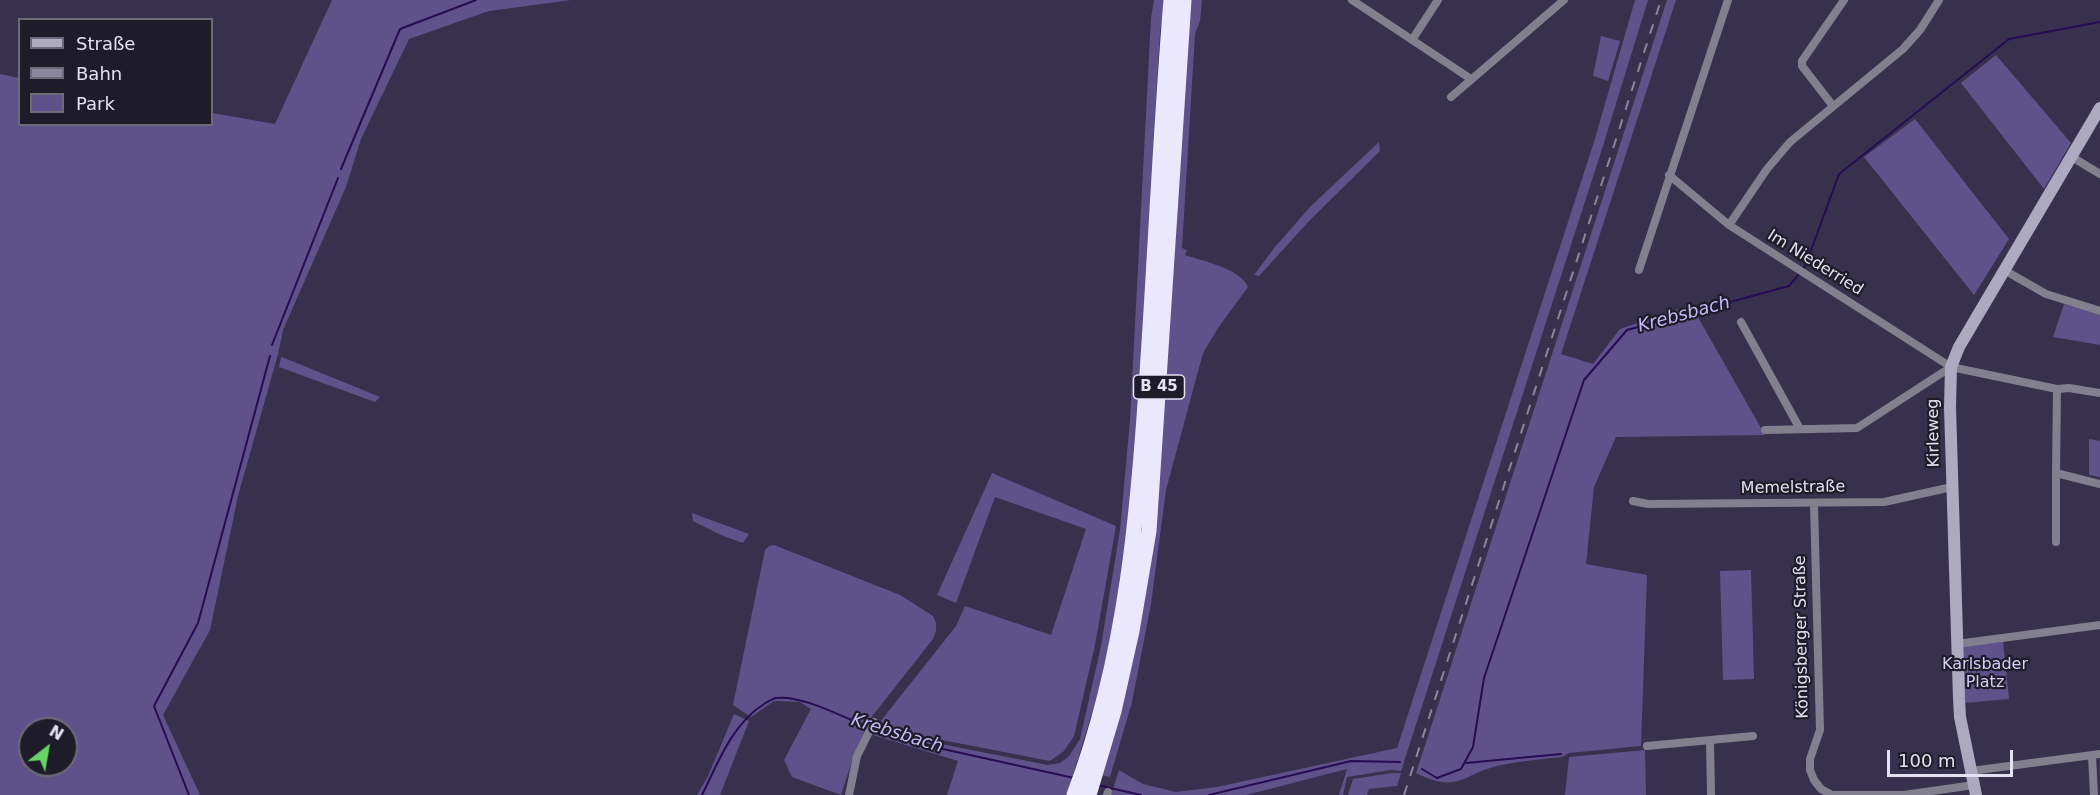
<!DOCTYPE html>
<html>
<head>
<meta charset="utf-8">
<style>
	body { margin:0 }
	#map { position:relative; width:2100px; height:795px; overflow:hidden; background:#37314d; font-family:"DejaVu Sans",sans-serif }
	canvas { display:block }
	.legend { position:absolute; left:18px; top:18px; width:195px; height:108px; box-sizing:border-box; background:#1e1c28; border:2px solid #6d6b79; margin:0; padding:8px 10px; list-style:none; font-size:18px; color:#e4e1f3 }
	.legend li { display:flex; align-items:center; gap:12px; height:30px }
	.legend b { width:30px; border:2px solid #6d6b79 }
	.north { position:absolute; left:18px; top:717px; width:60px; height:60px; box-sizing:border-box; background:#1e1c28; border:2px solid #6d6b79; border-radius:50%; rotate:31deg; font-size:16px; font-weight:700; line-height:24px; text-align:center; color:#e4e1f3 }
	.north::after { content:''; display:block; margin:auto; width:21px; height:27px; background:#68d465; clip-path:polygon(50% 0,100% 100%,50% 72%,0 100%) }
	.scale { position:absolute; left:1887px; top:750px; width:126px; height:27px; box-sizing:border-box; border:3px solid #e4e1f3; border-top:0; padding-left:8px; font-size:18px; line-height:21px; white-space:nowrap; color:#e4e1f3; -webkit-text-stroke:4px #1e1c28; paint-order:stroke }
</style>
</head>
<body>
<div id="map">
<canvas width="2100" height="795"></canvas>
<ul class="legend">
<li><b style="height:8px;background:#ada9c0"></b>Straße</li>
<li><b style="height:8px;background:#8b869d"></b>Bahn</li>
<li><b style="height:16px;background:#5f528a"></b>Park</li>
</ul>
<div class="north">N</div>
<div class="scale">100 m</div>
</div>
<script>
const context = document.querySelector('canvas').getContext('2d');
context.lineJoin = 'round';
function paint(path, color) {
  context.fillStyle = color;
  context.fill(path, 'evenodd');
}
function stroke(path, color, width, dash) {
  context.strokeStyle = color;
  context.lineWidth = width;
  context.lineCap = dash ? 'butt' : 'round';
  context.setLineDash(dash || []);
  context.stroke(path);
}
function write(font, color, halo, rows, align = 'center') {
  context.font = font + ' "DejaVu Sans",sans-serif';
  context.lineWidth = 4.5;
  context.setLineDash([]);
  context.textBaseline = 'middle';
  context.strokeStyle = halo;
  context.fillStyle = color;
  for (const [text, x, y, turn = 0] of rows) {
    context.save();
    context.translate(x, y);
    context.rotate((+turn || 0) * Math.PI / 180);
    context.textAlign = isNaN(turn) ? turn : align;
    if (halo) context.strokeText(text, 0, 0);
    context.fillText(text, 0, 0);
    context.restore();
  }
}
const green = new Path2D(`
	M332,0H571L489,11L409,39L361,139L346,187L283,330L278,354L238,496L210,630L163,715L200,795H0V74L19,78L20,124H212V113L275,124ZM30,729H66V765H30Z
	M1154,0H1165L1160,34L1151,181L1140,425L1121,589L1098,693L1067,795H947L958,761L873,735L878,727L915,739L1048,765L1060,763L1069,756L1080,739L1101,646L1120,530L1130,420L1151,18Z
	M1189,0H1202L1200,21L1195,34L1182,248L1187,250L1185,255C1203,261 1241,269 1248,287L1220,325L1203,353L1166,490L1151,604L1132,702L1110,777L1101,775L1130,673Z
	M1635,0H1648L1602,149L1401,771L1391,770L1347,777L1343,795H1339L1347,769L1246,795H1111L1119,770L1143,784L1176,792L1217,787L1397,748L1594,142Z
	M1667,0H1676L1561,354L1593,364L1620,329L1691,305L1765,435L1616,437L1594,487L1586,564L1647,575L1641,746L1569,753L1562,757C1542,759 1522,761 1502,765C1461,773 1461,795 1416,773Z
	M1601,36L1620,41L1608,81L1593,76Z
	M1996,55L2071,143L2044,189L1961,83Z
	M1915,119L2009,239L1974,295L1864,157Z
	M1379,142L1380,151L1310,220L1259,276L1254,275L1275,247L1310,207Z
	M2064,304L2100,315V345L2053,337Z
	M281,357H282L380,397L375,402L279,367Z
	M2089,439L2100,441V477L2089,475Z
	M992,473L1116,526L1095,645L1074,736L1064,751L1050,761L916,735L880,722L956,626L965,606L1051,635L1086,529L995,497L956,603L937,595Z
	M692,513L749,534L743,543L721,535L693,521Z
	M774,545L900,595L933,616L936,623V631L933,639L870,719L854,755L841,795L792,777L784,760L811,709L800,702L774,701L751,717L733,705L765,550L769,546Z
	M1751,570L1754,679L1723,680L1720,571Z
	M2003,642L2009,699L1964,703L1962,646Z
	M734,714L749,721L720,795H697L708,776Z
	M1645,750L1646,795H1565L1569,757Z
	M1392,773H1401L1397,786L1369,789L1367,795H1348L1353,779Z`);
const stream = new Path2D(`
	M341,169L400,29L476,0
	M1803,269L1806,264L1839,174L2009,39L2100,22
	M272,345L338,178
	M873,729L943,749L1074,778
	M1466,763L1561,754
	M1422,769L1437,778L1461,769L1473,747L1484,678L1584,380L1627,330L1789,286L1799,274
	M1097,785L1141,795
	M189,795L154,706L198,623L270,356
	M702,795C718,763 732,724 764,704C767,702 772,699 776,698C803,695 842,717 868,727
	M1209,795L1351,761L1400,762`);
const street = new Path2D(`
	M1352,0L1471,79
	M1412,40L1438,0
	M1451,97L1564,0
	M1833,106L1802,66V61L1844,0
	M2072,157L2100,174
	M1669,175L1729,225L1951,367L2057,389L2069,388L2100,393
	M1729,225L1767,169L1790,142L1903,49L1920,30L1939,0
	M1639,270L1728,0
	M2004,270L2046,294L2100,311
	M1741,322L1800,429
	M2057,389L2056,473L2100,484
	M1765,430L1857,428L1951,367
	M1633,501L1648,504L1884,502L1952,487
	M1814,504L1820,730L1810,759V770L1814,780L1821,789L1832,795H1904L1974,785
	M2056,542V473
	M1957,644L2100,625
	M1710,741L1711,795
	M1647,746L1753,736
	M2092,756L2094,795
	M1971,771L2100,754
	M849,795L857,756L874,722
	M1107,795L1108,792`);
const secondary = new Path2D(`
	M1976,795L1960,717L1959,699L1950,407L1951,367L1959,347L2100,108`);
const highway = new Path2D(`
	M1074,795C1127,655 1139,505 1148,358C1156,239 1161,119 1171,0
	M1089,795L1114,711L1132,631L1149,531L1184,0`);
const rail = new Path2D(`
	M1404,795L1661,0`);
const shields = [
	[1159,387,51]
];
const shieldNames = [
	["B 45",1159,387]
];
const streetNames = [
	["Im Niederried",1815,263,32],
	["Kirleweg",1934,433,-91],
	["Memelstraße",1793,488,-1],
	["Königsberger Straße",1802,637,-91]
];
const parkNames = [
	["Karlsbader",1985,665],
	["Platz",1985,683]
];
const waterNames = [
	["Krebsbach",1684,315,-15],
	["Krebsbach",897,734,17]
];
paint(green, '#5f528a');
stroke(stream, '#270c53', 2);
stroke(street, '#82808e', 8);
stroke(secondary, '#ada9c0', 12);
stroke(highway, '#ebe8fd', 15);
stroke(rail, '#8b869d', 2, [10, 10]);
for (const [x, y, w] of shields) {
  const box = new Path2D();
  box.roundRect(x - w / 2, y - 12, w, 24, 4.5);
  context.fillStyle = '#1e1c28';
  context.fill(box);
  stroke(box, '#e4e1f3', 1.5);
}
write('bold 15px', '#e4e1f3', null, shieldNames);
write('16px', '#e4e1f3', '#1e1c28', streetNames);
write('16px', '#d5cdf8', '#1e1c28', parkNames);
write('italic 18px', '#c4b8f7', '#1e1c28', waterNames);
</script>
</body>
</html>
